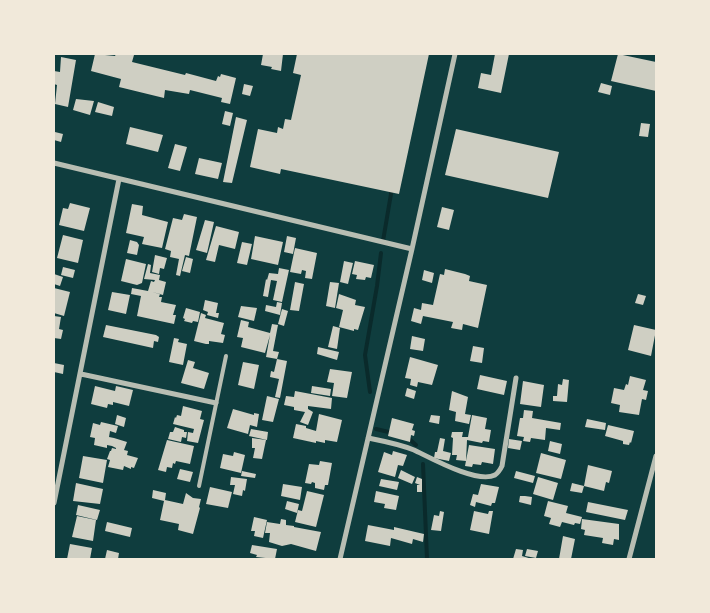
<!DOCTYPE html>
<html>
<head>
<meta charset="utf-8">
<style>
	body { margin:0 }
	#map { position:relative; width:710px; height:613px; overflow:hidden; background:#0f3d3e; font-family:Ubuntu,sans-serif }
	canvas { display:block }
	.frame { position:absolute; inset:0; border:55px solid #f1e9da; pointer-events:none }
</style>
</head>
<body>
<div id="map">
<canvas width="710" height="613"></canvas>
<div class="frame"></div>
</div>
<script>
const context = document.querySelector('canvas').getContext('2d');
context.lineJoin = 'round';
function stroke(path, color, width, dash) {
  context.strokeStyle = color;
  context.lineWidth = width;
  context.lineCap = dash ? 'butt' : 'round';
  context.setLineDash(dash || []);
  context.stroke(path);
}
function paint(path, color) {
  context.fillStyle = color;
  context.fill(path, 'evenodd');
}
const stream = new Path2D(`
	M383,241L392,188
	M370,392L365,355L377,286L381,253
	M376,429L393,433
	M407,437L416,445
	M423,464L427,559`);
const building = new Path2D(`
	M95,54L115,56L116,54H130L134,55L132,62L185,75L186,73L216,81L218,76L220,77L221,74L236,78L230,104L221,102L222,98L190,90L189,94L165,90L164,98L119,87L121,79L91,71Z
	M263,54H283L281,71L271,69L272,67L261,65Z
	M297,54H429L399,194L281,169L280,174L250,167L258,129L277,133L278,127L283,129L285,119L291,120L301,75L293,73Z
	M495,54H509L501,93L478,88L481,73L491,75Z
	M618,54L656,62V91L611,81Z
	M61,57L76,60L68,107L55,104L57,85L54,84V71L60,72Z
	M601,83L612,86L610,95L598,92Z
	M244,84L253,86L250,96L242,94Z
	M76,99L94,101L90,115L73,110Z
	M98,102L114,107L112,116L95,112Z
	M225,111L233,113L230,126L222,124Z
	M236,117L247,120L232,183L223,182Z
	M641,123L650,124L648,137L639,136Z
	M130,127L163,135L158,152L126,144Z
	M456,129L559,152L548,198L445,175Z
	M55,132L63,134L61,142L54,140Z
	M175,144L187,147L180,171L168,168Z
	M199,158L222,163L218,179L195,174Z
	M70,203L90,208L84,231L59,225L63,208L68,209Z
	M132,204L143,206L142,215L168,222L162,248L142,244L144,237L126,233Z
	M442,207L454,210L449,230L437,227Z
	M184,214L197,217L189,256L185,255L180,276L176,275L179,259L170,257L171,251L165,249L173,218L182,220Z
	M205,220L214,222L207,253L196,250Z
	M216,226L239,232L235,249L219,245L215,262L206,260Z
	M63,235L83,240L78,263L57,258Z
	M255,236L283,242L278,265L251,259Z
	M287,236L296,238L293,254L284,252Z
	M130,240L137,242L139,245L137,255L127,253Z
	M242,242L252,244L247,265L237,263Z
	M295,248L317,253L312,279L305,278L306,271L302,270L301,274L290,272Z
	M155,255L167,258L164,269L160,268L159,274L152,272Z
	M186,257L193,259L190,273L182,271Z
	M126,259L146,264L142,283L137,285L121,281Z
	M344,261L353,263L348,284L340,282Z
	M355,261L374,265L371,278L366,277L365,280L356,279L357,275L352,274Z
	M148,264L151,265L150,273L160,275L159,280L166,282L163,295L152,292L160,294L159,297H162L161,302L176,305L173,315H176L174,324L137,316L141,296L131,294L132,288L148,291L151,281L154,282L155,280L144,279Z
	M63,267L75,270L73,278L61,275Z
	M279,268L289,270L282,302L273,300L277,281L271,280L268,297L263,296L266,279L267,280L269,273L278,274Z
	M445,269L465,274L470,276L469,281L487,285L478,328L463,324L462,330L451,328L453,322L423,316L421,324L411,321L414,308L421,310L422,303L433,305L440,274L444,275Z
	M424,270L434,273L432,283L422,280Z
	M54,274L63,277L60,286L54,284Z
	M295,282L304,284L299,311L290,310Z
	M330,282L339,283L335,308L326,306Z
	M54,288L70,292L64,316L54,313Z
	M112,292L130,295L126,314L108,310Z
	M339,294L356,300L355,305L365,307L358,330L354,329V331L339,327L343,310L336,308Z
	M638,294L646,296L643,305L635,303Z
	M205,300L218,303L216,313H219L218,318L207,315L208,312L203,310Z
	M277,302L282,303L280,315L265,311L266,305L276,307Z
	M241,306L257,308L254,321L238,317Z
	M186,308L200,312L198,322L193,321L192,323L184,321L185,319L183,318Z
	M282,309L288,311L284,326L278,324Z
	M201,313L206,315L205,318L224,323L221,334L225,335L223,343L209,341V344H206L194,341Z
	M54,316L61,317L59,329L63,330L61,339L54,338Z
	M241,320L249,322L248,327L270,333L272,324L278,325L273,351L279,352L277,359L266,357L270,335L265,353L241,347L243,338L237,337Z
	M106,325L156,335L159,337L158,342L154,341L153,348L103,337Z
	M634,325L656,330L651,356L628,350Z
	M333,326L340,328L337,349L328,347Z
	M412,336L425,339L423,351L410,349Z
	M174,338L179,339L178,342L187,344L183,365L169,362Z
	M473,346L484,348L482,363L470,361Z
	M318,347L339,352L337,360L317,354Z
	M410,357L438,365L432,385L418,382L417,387L410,385L411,379L405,378Z
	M277,359L287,361L280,398L275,397L279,379L270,377L271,371L274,372Z
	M188,360L195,362L193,368L209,373L204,389L181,383Z
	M243,362L259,365L254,389L238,385Z
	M54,363L64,365L63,374L54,372Z
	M330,369L352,372L347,398L332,396L334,383L327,382Z
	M480,375L507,381L504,395L477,389Z
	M630,376L646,380L643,390L648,391L646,400L642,399L639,415L619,412L620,405L611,403L614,388L624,390L626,384L628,385Z
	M563,379L569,380L567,402L553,401V396H557L558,384L562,385Z
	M523,381L544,385L541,407L520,404Z
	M95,386L115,391L116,386L133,390L129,406L113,402V405L108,404L107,408L91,404Z
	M312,386L331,389L330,396L311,393Z
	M407,388L416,391L414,399L405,396Z
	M295,391L332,398L331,409L308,406V409L313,412L308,425L300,422L305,412L294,410V407L284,405L286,396L294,397Z
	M452,391L468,397L465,414L471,415L469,424L455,421L456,412L449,410Z
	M267,396L279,399L273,422L262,420Z
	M183,406L202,411L200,419L204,420L198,443L187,441L188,432L193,433L194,429L173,424L175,417L176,418L177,415L181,416Z
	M233,409L254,415V413L259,414L257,427L250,425L248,434L227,428Z
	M524,410L533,411L532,418L561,423L560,430L546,428L545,440L531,438L530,442L523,441L524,437L517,436L520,418H523Z
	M319,414L342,420L337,442L325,440V443L316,441V443L293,438L296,424L306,426V428L316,431Z
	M117,415L126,418L124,427L115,424Z
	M431,415L440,416L439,424L429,422Z
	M472,415L487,418L485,429L491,430L489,442L483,441L482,443L467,440L466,461L456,460L457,455H452L453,438L451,437L452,432H463L462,437H468Z
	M392,418L414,424L412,430L415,431L414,436L411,435L410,442L388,436Z
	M587,419L606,423L605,430L585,427Z
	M101,422L118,426L116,433L110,431L109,437L114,438L112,446L107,445V448L94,445L95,438L90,437L93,423L100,425Z
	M608,425L634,431L631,443L630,442L629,445L623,444V441L605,436Z
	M175,427L184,430V432H187L186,438L182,437L181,442L168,439L170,432H173Z
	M251,429L268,432L267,440L249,436Z
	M114,438L127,442L124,450L128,451L127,455L138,458L134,468L131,467V469L124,466L123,470L108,467L110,460L107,459L110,451H111L112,448L116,449V448L112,446Z
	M252,438L266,440L262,459L253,458L255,448H252Z
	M440,438L445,439L443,451L451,453L449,461L434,458L435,452H437Z
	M509,439L522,441L520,450L508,448Z
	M167,440L194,446L190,464L176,461L175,464L173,463L172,468L167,467L166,472L158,470Z
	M550,441L562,444L560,454L548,451Z
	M469,445L495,449L493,464L482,462L481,465L473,464L472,467L465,466Z
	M393,451L407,455L403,466L398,465L395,477L378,472L384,452L392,455Z
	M234,452L245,455L241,473L220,468L223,454L233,456Z
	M541,453L566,460L561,479L536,473Z
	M83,456L107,460L103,483L79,478Z
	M320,461L332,463L328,485H325L324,490L315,488V483L312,482L311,484L305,483L309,464L319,465Z
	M588,465L612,471L609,483L606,482L604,491L584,486L582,493L570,491L572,483L584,486Z
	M180,469L193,472L190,482L177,479Z
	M401,470L415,477L412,484L398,478Z
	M242,471L256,474L255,478L241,476Z
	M516,471L535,476L533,483L514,478Z
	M231,477L247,479L245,491L243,490L242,496L233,494L235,485H230Z
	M417,477L422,479V492H417V485H420L415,483Z
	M538,477L558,483L553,500L533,494Z
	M381,479L399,482L397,490L379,486Z
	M76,483L103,489L100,504L73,501Z
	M283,484L302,487L300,500L281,496Z
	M481,484L499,487L495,503H492L491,506L476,502L475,507L470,505L473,494L478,495Z
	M210,487L232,492L228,508L206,504Z
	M153,490L166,493L165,500L183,504L186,493L193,498L201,499L199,507L200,508L193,534L178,530L179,524L160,520L164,501L152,498Z
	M307,491L324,495L316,527L295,522L298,510L302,511Z
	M376,491L399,496L396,510L384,508L385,504L374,502Z
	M520,496H525L532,497L531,505L519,502Z
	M287,501L299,504L297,513L285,509Z
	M548,501L568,506L566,513L582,517L580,524L575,523L574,525L562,522L560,527L549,524L551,518L544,516Z
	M588,502L628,510L625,520L586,512Z
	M78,505L100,510L97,520L76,515Z
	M440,511L444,512L441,531L431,530L434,515L439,516Z
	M474,511L488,514L489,511H493L489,534L470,530Z
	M77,516L96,520L93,541L72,537Z
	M254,517L267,520L263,538L254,536L255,531H251Z
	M281,519L286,520V525L294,526V527L321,532L316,551L291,544L282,546L269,542L270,533H265L267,522L280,524Z
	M582,519L619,524V540L614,539L613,545L602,543L603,538L584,535L585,530L581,529Z
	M107,522L132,528L130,537L105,531Z
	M368,525L394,530V527L424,534L423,542L413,539L412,544L391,538L390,546L365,541Z
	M563,536L575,539L571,559H559Z
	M70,544L92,548L90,559H67Z
	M252,545L277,549L275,559L256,557L257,555L250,553Z
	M516,549L523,550L522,556L532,559H513Z
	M527,549L538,551L536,558L525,556Z
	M107,550L119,553L118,559H105Z`);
const service = new Path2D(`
	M199,486L226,356`);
const minor = new Path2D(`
	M54,163L412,249
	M81,374L216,403
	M368,438C383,441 399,444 414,450C431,458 477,484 495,475C498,473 500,470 502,466L516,378
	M54,503L119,179
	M340,559L412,249L455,54
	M629,559L656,456`);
stroke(stream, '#0a2a2b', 4);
paint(building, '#cfcfc3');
stroke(service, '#b8beb3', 4);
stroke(minor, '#b8beb3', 5);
</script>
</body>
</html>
